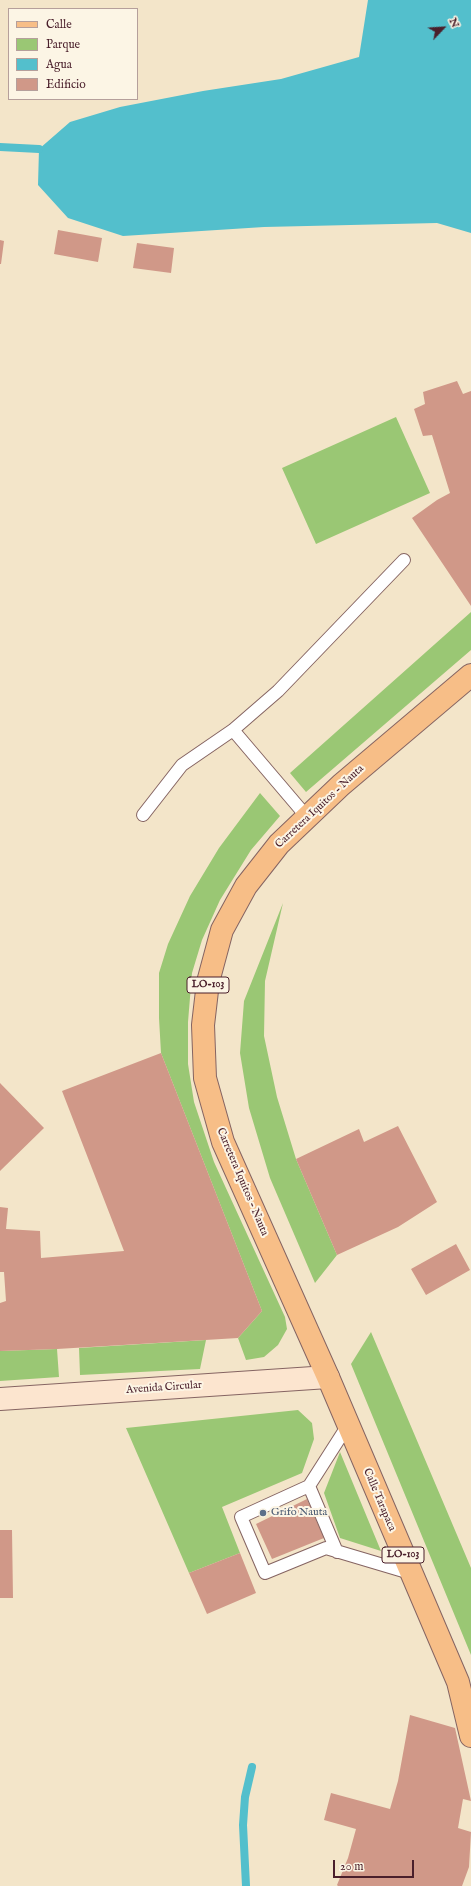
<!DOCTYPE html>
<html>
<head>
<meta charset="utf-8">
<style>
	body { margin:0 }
	#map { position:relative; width:471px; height:1886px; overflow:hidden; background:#f3e5c9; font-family:"IM FELL English",serif }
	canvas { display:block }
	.legend { position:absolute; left:8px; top:8px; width:130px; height:92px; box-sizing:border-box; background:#fcf5e5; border:1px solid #b59f9b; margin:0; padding:5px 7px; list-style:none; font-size:12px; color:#4a1f2b }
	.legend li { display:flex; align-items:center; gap:8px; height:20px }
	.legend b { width:20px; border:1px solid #b59f9b }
	.north { position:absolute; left:423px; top:8px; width:40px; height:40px; -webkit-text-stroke:3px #fcf5e5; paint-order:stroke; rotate:65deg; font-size:11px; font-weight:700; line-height:16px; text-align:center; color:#4a1f2b }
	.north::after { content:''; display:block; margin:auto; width:14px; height:18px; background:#4a1f2b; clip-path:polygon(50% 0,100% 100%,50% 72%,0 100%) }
	.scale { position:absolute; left:333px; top:1860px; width:81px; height:18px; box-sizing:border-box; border:2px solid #4a1f2b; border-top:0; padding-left:5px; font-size:12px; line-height:14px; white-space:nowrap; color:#4a1f2b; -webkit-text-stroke:3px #fcf5e5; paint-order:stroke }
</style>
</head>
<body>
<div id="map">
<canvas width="471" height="1886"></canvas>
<ul class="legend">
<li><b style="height:5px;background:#f7be87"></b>Calle</li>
<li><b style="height:11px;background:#9ac774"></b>Parque</li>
<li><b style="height:11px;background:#53bfcc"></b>Agua</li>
<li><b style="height:11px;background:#d09888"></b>Edificio</li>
</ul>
<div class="north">N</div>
<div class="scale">20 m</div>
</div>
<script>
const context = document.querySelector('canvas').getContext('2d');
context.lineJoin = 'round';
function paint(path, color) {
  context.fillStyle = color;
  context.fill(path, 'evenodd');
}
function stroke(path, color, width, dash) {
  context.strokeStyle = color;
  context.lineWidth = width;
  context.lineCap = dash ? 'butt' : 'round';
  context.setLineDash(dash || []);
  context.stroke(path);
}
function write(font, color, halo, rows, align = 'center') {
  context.font = font + ' "IM FELL English",serif';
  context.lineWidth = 4;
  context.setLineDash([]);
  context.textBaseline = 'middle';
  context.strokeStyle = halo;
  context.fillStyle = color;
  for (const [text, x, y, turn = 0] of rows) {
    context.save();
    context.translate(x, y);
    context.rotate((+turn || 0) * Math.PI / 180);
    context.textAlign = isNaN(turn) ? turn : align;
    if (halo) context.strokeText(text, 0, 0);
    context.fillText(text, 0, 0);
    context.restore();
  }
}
const green = new Path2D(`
	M396,417L430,493L316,544L282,468Z
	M471,612V650L306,792L290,773Z
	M260,793L280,816L251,850L220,900L202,940L192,973L188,1022V1064L194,1102L214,1162L285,1317L287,1329L278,1345L264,1357L246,1360L238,1338L262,1311L161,1053L159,1018V973L168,944L190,896L219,848Z
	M283,903L265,981L264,1036L277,1097L296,1159L337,1255L315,1283L270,1178L249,1108L240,1053L244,1001Z
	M371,1332L471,1568V1655L351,1364Z
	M206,1340L200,1369L80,1375L79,1348Z
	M57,1349L59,1377L0,1381V1351Z
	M298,1410L312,1423L314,1439L302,1473L222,1507L240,1553L189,1573L126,1428Z
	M340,1452L381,1551L340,1538L324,1493Z`);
const water = new Path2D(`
	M368,0H471V233L437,223L264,227L123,236L68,218L38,185L39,149L70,122L120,107L203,91L281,79L359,57Z`);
const stream = new Path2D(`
	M0,147L39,149
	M246,1886L243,1825L245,1797L252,1767`);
const building = new Path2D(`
	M58,230L102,238L98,262L54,254Z
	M0,240L4,241L1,264H0Z
	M137,243L174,248L171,273L133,268Z
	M457,381L463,394L471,391V606L412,518L437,500L450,493L432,435L423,436L414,409L425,404L423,392Z
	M161,1053L262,1311L238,1338L57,1349L0,1351V1303L6,1301L4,1272H0V1207L8,1208L6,1229L40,1231L41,1258L124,1251L62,1091Z
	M0,1083L44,1128L0,1171Z
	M398,1126L437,1202L398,1227L337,1255L296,1159L359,1129L364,1142Z
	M456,1244L470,1270L426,1295L411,1269Z
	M307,1499L324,1538L272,1559L256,1524Z
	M0,1530H12L13,1598H0Z
	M240,1553L256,1593L207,1614L189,1573Z
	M410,1715L455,1728L471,1801L463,1799L458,1828L471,1832L469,1867L462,1886H338L337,1885L348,1858L356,1829L324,1820L331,1793L390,1809L398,1781Z`);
const lane = new Path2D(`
	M233,730L307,817
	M143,815L182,765L233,730L278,691L404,560
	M348,1425L309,1486L241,1517L265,1573L326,1548L410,1573
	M309,1486L337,1552`);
const secondary = new Path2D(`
	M0,1399L328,1377`);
const primary = new Path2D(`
	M471,675L341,785L279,844L246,886L222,930L208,982L203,1025L205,1078L223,1142L328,1377L458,1682L471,1736`);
const markers = [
	[263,1513,4,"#5c6f8a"]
];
const shields = [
	[208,985,42],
	[403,1555,42]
];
const shieldNames = [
	["LO-103",208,985],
	["LO-103",403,1555]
];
const streetNames = [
	["Carretera Iquitos - Nauta",320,807,-43],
	["Carretera Iquitos - Nauta",242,1182,67],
	["Avenida Circular",164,1388,-4],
	["Calle Tarapaca",379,1500,67]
];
const serviceNames = [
	["Grifo Nauta",271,1513]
];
paint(green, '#9ac774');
paint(water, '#53bfcc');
stroke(stream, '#53bfcc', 8);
paint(building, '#d09888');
stroke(lane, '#856462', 14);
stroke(secondary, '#856462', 24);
stroke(primary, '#856462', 24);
stroke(lane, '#fff', 12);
stroke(secondary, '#fce5cf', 22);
stroke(primary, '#f7be87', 22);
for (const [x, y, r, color] of markers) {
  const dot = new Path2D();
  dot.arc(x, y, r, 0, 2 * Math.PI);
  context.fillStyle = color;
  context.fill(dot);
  stroke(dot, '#fcf5e5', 1.5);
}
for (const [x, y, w] of shields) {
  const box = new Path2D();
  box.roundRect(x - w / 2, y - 8, w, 16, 3);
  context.fillStyle = '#fcf5e5';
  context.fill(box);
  stroke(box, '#4a1f2b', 1);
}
write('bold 10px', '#4a1f2b', null, shieldNames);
write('11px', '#4a1f2b', '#fcf5e5', streetNames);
write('11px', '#4e5e75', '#fcf5e5', serviceNames, 'left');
</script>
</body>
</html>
